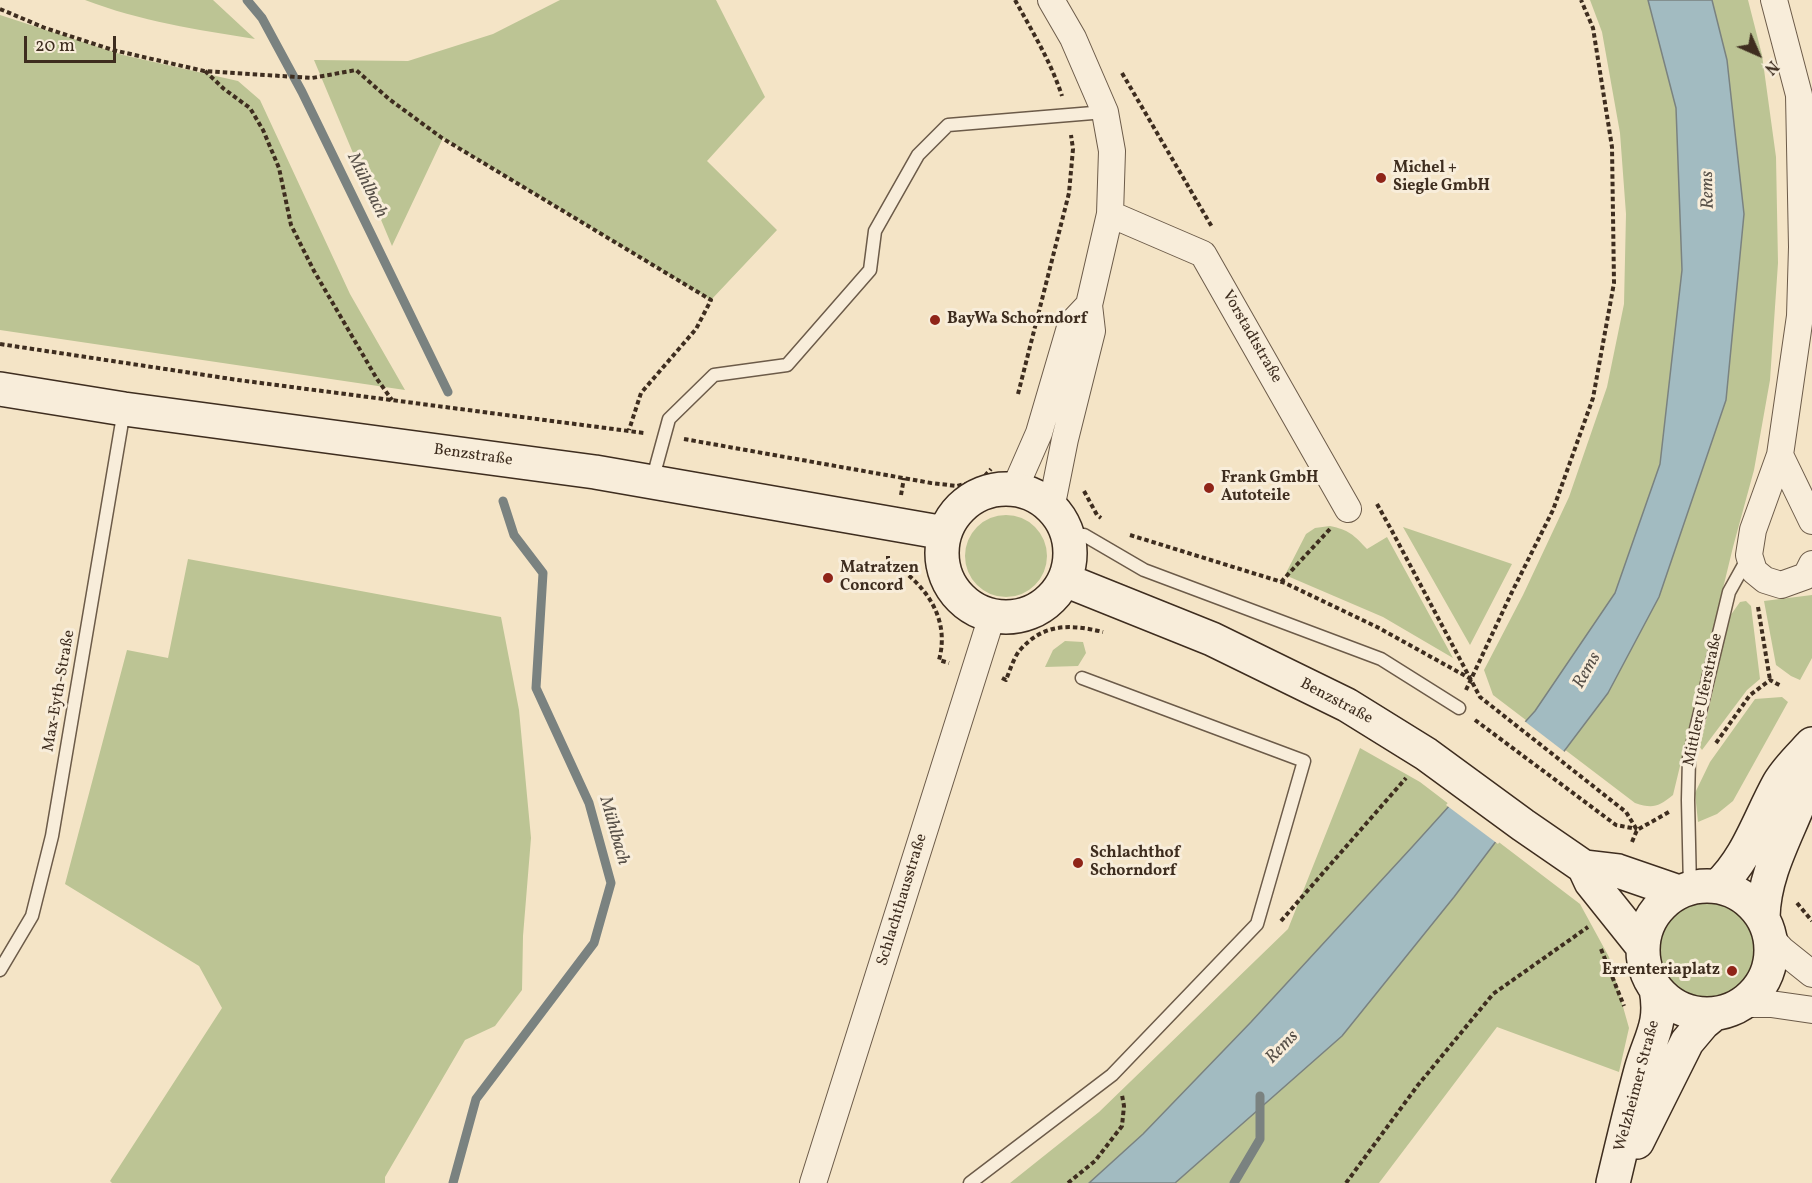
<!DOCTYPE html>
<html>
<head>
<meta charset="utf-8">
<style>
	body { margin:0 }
	#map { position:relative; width:1812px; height:1183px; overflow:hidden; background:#f4e4c6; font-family:Vollkorn,serif }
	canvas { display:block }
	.north { position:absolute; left:1728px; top:24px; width:60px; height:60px; -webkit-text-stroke:4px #f8edda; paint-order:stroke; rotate:135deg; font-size:16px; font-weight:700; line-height:24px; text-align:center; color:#3e2d1f }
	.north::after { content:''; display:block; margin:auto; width:21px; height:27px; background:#3e2d1f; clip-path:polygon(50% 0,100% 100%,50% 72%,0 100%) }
	.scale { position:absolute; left:24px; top:36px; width:92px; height:27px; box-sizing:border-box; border:3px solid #3e2d1f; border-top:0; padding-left:8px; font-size:18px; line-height:21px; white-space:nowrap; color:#3e2d1f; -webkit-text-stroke:4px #f8edda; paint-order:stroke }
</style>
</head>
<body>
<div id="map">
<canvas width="1812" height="1183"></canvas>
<div class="north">N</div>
<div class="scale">20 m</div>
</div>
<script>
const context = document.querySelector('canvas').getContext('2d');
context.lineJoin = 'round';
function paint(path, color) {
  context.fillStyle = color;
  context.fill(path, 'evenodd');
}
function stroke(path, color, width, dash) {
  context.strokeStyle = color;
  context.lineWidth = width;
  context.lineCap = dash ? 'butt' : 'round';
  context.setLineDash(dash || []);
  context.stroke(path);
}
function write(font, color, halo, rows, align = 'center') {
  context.font = font + ' Vollkorn,serif';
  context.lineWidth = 6;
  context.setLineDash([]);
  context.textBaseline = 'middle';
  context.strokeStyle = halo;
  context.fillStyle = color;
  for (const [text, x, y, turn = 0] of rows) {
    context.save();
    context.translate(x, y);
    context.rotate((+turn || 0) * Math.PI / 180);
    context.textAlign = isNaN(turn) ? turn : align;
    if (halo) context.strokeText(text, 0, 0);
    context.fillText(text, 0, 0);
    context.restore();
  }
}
const green = new Path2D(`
	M85,0H213L255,39C198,30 140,21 85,0Z
	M560,0H716L765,97L707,161L777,230L711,300L443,138L392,246L314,60L408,61L493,34Z
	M1590,0H1748L1762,55L1776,157L1778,263L1770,380L1754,470L1733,547L1673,795C1658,807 1653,809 1635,803L1493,695L1484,670L1523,595L1569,497L1607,387L1624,304L1626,214L1620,133L1602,32Z
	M0,15L123,55L238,81L260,100L350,294L405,390L0,330Z
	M965 556a41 41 0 1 1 82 0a41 41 0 1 1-82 0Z
	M1330,526C1349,530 1354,535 1367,549L1387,537L1453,658L1383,617L1285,575L1306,534L1315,528Z
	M1403,527L1512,564L1470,645Z
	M188,559L501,617L519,710L531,838L523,936L522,990L495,1026L465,1040L385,1177V1183H112L110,1181L222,1008L199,966L65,884L127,650L168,658Z
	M1812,595V658L1800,680L1791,676L1776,665L1764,601Z
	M1746,601L1751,606L1760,679L1747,690L1702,750L1700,747L1730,616L1740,602Z
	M1065,641L1083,642L1086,653L1078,666L1045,667L1053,650Z
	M1782,697L1788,702L1733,801L1717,814L1698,822L1695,793L1710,762L1755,699Z
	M1360,748L1420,782L1580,904L1609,957L1629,1028L1619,1072L1497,1027L1379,1183H1010L1099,1112L1288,929Z
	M1658 952a49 49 0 1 1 98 0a49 49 0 1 1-98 0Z`);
const water = new Path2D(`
	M1648,0H1712L1727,60L1744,214L1726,400L1659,597L1608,693L1454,897L1342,1036L1175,1183H1089L1143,1134L1251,1022L1413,846L1535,711L1615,593L1660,464L1682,270L1676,108Z`);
const pier = new Path2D(`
	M1523,720L1566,753L1498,844L1446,805Z`);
const stream = new Path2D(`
	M247,0L262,18L302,92L448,392
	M453,1183L476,1099L594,943L611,883L589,803L536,688L543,573L514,535L503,501
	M1234,1183L1260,1139V1096`);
const path = new Path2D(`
	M1015,0C1032,31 1051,62 1062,96
	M0,9L45,28L113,50L204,71L312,78L356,70L389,99L442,138L711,300L696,329L641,393L629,430
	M205,71L224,89L250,108L263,130L279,168L291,225L314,271L377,379L392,400
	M1122,73L1212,227
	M0,344L238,380L644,433
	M1018,394L1069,193L1073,149L1071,135
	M684,439L931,483L957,486L981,480L991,469
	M1084,491L1097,515L1101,518
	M901,495L904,478
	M1377,504L1392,531L1480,697L1626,812L1637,830
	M1130,535L1285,583L1377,627L1471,679
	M888,556V560C923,582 951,616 939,660L949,663
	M1281,582L1330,529
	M1758,607L1770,680
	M1002,678L1006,680C1010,670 1014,657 1020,650C1044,623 1070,624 1103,632
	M1466,690L1511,594L1553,510L1593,398L1614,283L1612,147L1593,28L1581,0
	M1475,720L1616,825L1637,829
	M1716,743L1750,695L1770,680L1781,686
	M1632,842L1637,830L1669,812
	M1797,903L1812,921
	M1281,921L1406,778
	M1601,949L1624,1006
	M1068,1183L1095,1161L1122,1126L1124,1106L1122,1095
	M1346,1183L1418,1085L1493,994L1588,927`);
const service = new Path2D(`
	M652,481L669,419L714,375L787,365L870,270L875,231L918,155L948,125L1105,112
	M1069,536L1084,535L1144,570L1381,659L1459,708
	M1690,888L1688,800L1689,758L1729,592L1749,556
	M0,970L32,916L52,836L124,410
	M970,1183L1112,1075L1257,924L1304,761L1082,678`);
const minor = new Path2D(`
	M1051,0L1073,38L1105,112L1112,151L1110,214L1089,305L1092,331L1065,439L1051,509
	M1774,0L1799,95L1802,247L1800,316L1780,455L1753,530L1749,555L1754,571L1765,580L1781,585L1806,576L1812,564
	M1110,214L1203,254L1348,509
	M1780,455L1812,521
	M1014,490L1039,433L1071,324L1089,305
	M1771,938L1782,950L1812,974
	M1743,1004H1771L1812,1010
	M813,1183L992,616`);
const secondary = new Path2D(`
	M0,389L124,409L595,472L945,533
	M942 553a64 64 0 1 1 128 0a64 64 0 1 1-128 0Z
	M1065,580L1212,639L1347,705L1426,754L1523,825L1584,867L1618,871L1679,892
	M1584,867L1591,882L1643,947
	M1643 950a64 64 0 1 1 128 0a64 64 0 1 1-128 0Z
	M1718,886C1748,858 1759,819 1779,783C1787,769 1801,756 1812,744
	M1763,917C1764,871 1789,832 1804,790C1807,781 1809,772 1812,763
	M1637,1142L1687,1042L1703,1023L1714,1014
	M1613,1183C1622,1145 1631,1107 1641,1070C1650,1038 1663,1024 1656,989`);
const markers = [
	[1381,178,6,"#8f2418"],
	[935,320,6,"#8f2418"],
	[1209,488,6,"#8f2418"],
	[828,578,6,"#8f2418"],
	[1078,863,6,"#8f2418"],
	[1732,971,6,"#8f2418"]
];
const poiNames = [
	["Michel +",1393,169],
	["Siegle GmbH",1393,187],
	["BayWa Schorndorf",947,320],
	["Frank GmbH",1221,479],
	["Autoteile",1221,497],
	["Matratzen",840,569],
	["Concord",840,587],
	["Schlachthof",1090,854],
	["Schorndorf",1090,872],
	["Errenteriaplatz",1720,971,"right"]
];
const streetNames = [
	["Vorstadtstraße",1251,337,60],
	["Benzstraße",473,456,8],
	["Max-Eyth-Straße",60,691,-80],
	["Mittlere Uferstraße",1704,700,-78],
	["Benzstraße",1336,702,28],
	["Schlachthausstraße",903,900,-73],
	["Welzheimer Straße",1638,1086,-75]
];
const waterNames = [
	["Mühlbach",366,186,64],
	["Rems",1709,190,-91],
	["Rems",1588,671,-61],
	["Mühlbach",613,831,74],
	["Rems",1283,1048,-46]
];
paint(green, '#bcc494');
paint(water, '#a2bbc1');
stroke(water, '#7a8280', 1.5);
paint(pier, '#f4e4c6');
stroke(stream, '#7a8280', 9);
stroke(service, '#6c5b49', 15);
stroke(minor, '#6c5b49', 28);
stroke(secondary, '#3e2d1f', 36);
stroke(path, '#3e2d1f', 4, [4.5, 3]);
stroke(service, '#f8edda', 12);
stroke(minor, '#f8edda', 26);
stroke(secondary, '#f8edda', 33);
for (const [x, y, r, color] of markers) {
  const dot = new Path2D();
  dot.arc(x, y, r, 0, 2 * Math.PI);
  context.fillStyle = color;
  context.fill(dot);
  stroke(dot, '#f8edda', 2);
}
write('bold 16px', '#3e2d1f', '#f8edda', poiNames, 'left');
write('16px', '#3e2d1f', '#f8edda', streetNames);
write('italic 18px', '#575048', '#f8edda', waterNames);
</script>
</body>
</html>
